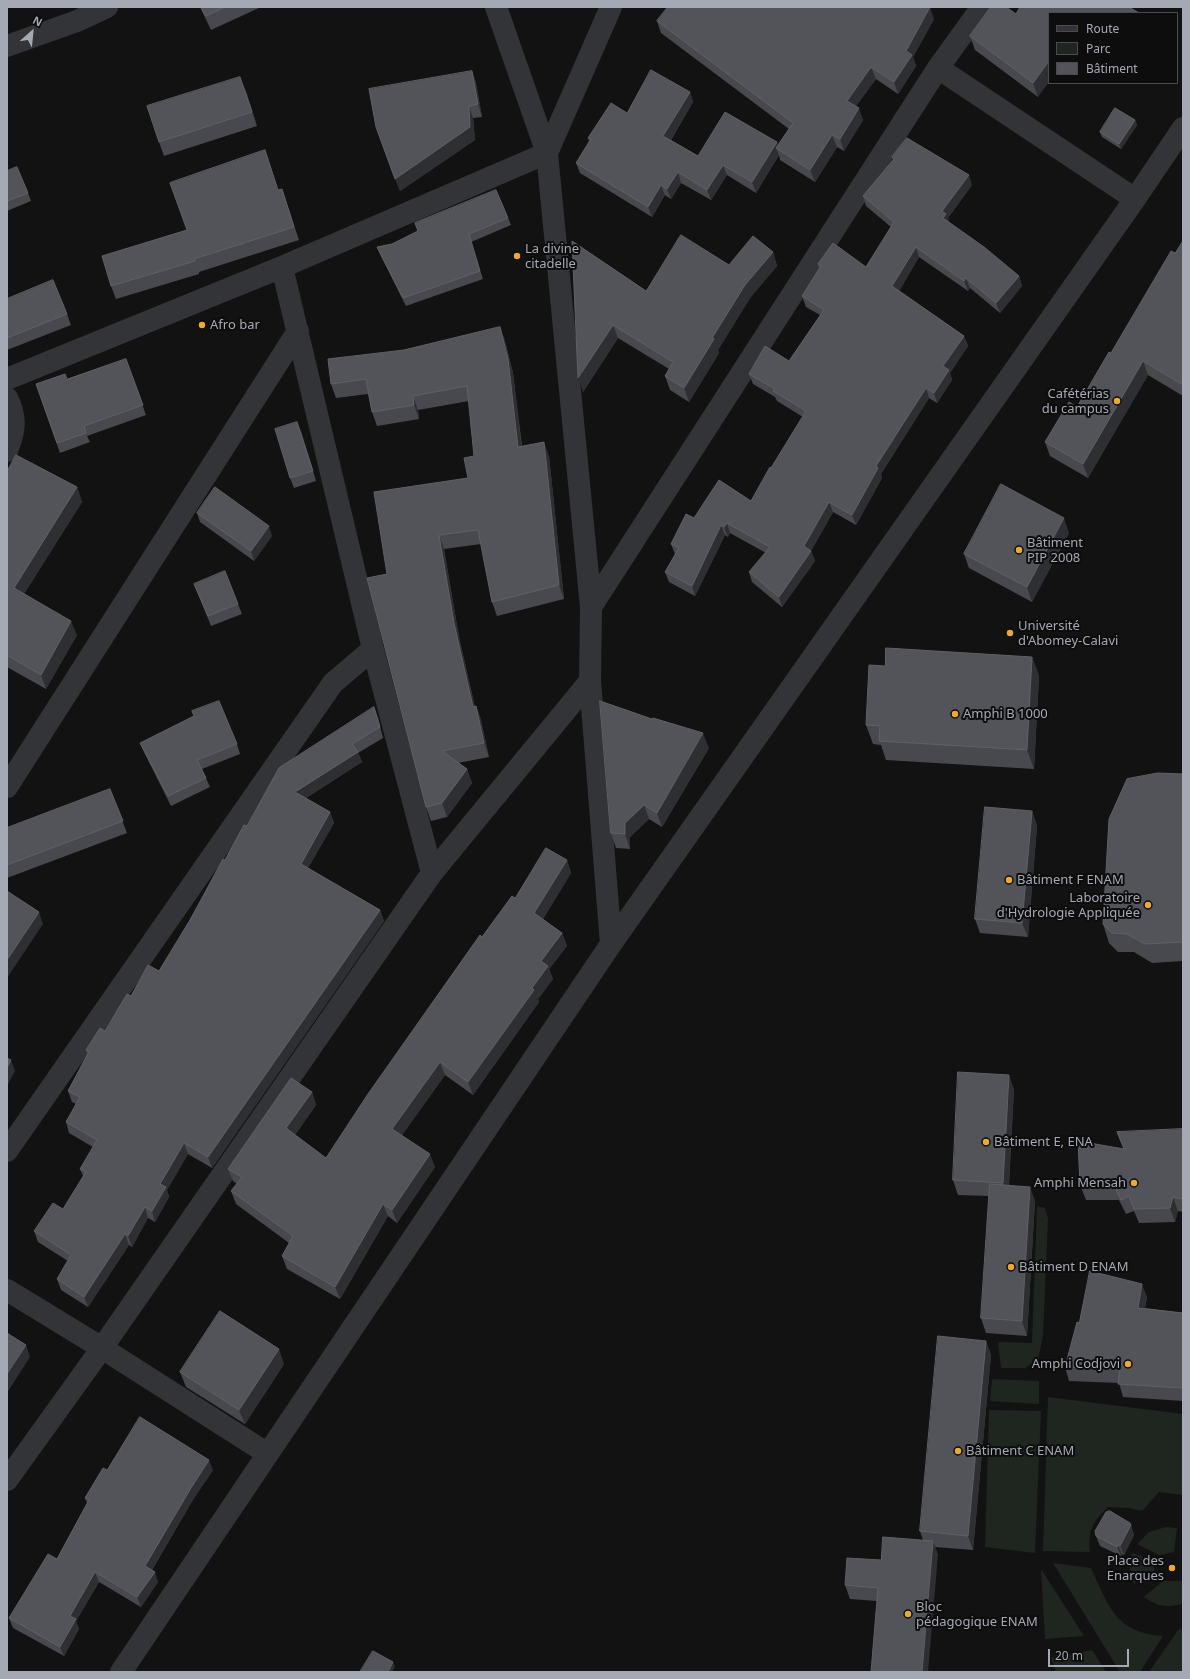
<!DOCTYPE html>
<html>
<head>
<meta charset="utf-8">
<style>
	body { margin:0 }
	#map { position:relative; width:1190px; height:1679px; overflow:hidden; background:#121213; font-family:"Noto Sans",sans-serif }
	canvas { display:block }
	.frame { position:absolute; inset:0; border:8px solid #a4a9b3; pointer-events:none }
	.legend { position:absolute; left:1048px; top:12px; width:130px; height:72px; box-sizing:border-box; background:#0d0d0e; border:1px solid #494b50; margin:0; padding:5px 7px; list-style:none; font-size:12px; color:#a4a9b3 }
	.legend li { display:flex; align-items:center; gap:8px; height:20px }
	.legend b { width:20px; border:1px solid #494b50 }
	.north { position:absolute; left:12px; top:12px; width:40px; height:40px; -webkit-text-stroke:3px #0d0d0e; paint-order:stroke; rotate:27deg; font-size:11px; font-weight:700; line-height:16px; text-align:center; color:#a4a9b3 }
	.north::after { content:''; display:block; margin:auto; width:14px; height:18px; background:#a4a9b3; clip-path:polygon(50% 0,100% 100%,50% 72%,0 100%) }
	.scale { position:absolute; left:1048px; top:1649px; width:81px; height:18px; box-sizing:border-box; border:2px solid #a4a9b3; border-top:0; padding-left:5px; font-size:12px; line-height:14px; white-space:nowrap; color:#a4a9b3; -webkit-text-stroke:3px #0d0d0e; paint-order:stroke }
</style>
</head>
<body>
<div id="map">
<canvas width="1190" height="1679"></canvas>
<div class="frame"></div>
<ul class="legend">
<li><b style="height:5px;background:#333438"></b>Route</li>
<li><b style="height:11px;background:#1e261f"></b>Parc</li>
<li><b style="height:11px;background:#525459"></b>Bâtiment</li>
</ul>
<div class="north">N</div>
<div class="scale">20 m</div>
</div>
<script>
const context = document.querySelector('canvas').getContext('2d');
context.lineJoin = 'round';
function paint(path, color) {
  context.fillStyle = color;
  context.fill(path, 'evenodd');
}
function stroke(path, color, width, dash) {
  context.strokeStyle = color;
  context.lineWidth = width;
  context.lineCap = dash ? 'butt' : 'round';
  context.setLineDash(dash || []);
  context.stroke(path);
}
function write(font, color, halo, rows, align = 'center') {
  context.font = font + ' "Noto Sans",sans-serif';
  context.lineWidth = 4;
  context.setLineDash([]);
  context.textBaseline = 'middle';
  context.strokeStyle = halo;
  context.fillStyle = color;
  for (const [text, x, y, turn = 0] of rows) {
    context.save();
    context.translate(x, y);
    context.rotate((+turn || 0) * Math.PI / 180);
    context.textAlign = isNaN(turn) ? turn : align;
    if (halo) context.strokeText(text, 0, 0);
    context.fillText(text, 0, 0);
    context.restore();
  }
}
const green = new Path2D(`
	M1037,1206L1045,1208L1048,1219L1043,1336L1038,1359L1025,1368H1001L998,1342L1032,1343Z
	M992,1379L1039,1381V1404L990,1401Z
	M1048,1397L1183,1414V1495L1159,1492L1142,1511L1129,1508L1108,1507C1092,1522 1088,1531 1090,1552L1043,1551Z
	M989,1410L1041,1411L1035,1553L985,1547Z
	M1166,1527L1177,1528L1174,1552L1159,1555L1137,1544L1149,1532Z
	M1132,1553L1153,1560L1155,1575L1133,1583L1130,1568Z
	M1053,1563L1091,1568C1109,1606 1115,1633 1163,1636L1140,1672H1120Z
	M1041,1569L1084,1636L1045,1639Z
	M1163,1581H1183V1603C1169,1609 1156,1606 1144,1597Z
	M1183,1629V1672H1149L1178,1630Z
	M1092,1650L1106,1672H1056L1051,1658Z`);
const minor = new Path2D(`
	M496,7L547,153L591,607L590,681L611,944
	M7,46L77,21L107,7
	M938,68L1135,199
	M282,267L373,649L432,873
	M7,379L282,267L547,153L611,7
	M7,398C17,418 15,431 7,451
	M591,607L938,68L982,7
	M7,787L298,331
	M7,1151L333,683L373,649
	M7,1290L102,1348L268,1454
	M7,1480L102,1348L432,873L590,681
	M121,1672L611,944L1135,199L1183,128`);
const wall = new Path2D(`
	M200,7H261L211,30Z
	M1049,13L1038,97L975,50L970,36L1016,14Z
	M934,19L913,57L916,66L898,94L876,79L856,106L863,120L844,151L837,147L815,182L780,160L779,155L756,193L727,175L711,200L681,183L671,199L665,195L652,217L580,173L576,163L589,141L588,138L690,92L693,102L671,140L698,156L777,142L778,145L789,129L661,33L657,21Z
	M472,71L476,83L482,117L473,118L475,140L400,191L376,127Z
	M246,91L257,126L164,156L159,142Z
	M1135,120L1137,125L1121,149L1102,137L1100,132Z
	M892,157L972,185L948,218L949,223L1019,276L1022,286L1000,313L970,288L968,291L919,257L899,291L964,336L968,346L950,373L952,380L937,403L929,398L881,474L882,478L856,525L833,512L811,551L815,561L782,607L752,582L749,572L766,553L730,533L728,537L725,535L695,596L669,582L665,572L675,554L671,544L694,518L751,501L803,417L777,401L775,397L753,384L749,374L789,361L820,315L806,307L802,296L819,268L818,264L866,267L891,227L866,206L863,196L893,160Z
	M7,171L28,193L31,201L7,211Z
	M282,189L299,240L199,272V274L116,299L111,286L187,230Z
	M508,218L511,225L471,242L483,279L406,306L380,254L377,247L392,244L418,231L415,223Z
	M572,241L646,291L729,265L773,252L777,266L750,298L718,350L719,353L689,402L670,390L665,376L669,369L618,338L583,392Z
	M1183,241V396L1148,375L1088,478L1050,456L1045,442L1077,407Z
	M7,299L67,314L71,325L7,350Z
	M500,327L505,341L513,373L522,446L549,456L564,599L497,616L492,602L481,544L444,549L459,637L475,707L476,706L481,720L489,757L458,763L467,769L472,783L447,817L431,821L426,807L387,574L468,478L474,456L469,401L418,410L419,419L377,426L372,412L368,394L336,398L331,384L404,350Z
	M126,359L146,415L87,436L90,442L60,453L36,384L67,379Z
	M301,431L316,481L294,488L290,478Z
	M7,472L77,487L82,502L24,594L77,635L46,689L7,667Z
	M197,513L272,536L254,561L200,522Z
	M1069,533L1032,602L969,568L964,554Z
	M194,584L238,604L242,614L211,626Z
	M1032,657L1039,676L1034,769L886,760L881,745L873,744L866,725Z
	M374,707L378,718L383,738L358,753L362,762L306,798L330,812L334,823L308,868L380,910L384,921L212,1168L188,1154L167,1190L169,1197L155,1222L148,1218L132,1247L129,1245L88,1307L61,1290L57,1279L68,1261L38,1242L34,1231L63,1209L83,1176L80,1169L93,1147L69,1133L66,1122L76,1104L72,1102L68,1091L87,1054L86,1050L105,1031L131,996L159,971L190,920L225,860L247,826Z
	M140,743L237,744L240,754L202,769L210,787L171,806L144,752Z
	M709,748L662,827L649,819L630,837V849L616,848L611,833Z
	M1183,774V961L1152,963L1134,952H1118L1109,943L1103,924Z
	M110,789L127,833L7,878V828Z
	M1032,811L1037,826L1028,937L980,933L975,919Z
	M567,860L571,873L543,919L562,933L567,946L549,969L553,979L538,999L539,1002L473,1095L445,1075L402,1135L435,1167L397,1223L388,1216L340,1299L287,1269L282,1256L289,1243L236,1204L231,1191L237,1184L233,1181L228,1169L312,1092L316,1105L295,1135L326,1158L482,937L515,898Z
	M1014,1089L1009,1185L1035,1201L1027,1336L986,1333L981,1318L989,1196L958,1195L953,1180Z
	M1183,1129V1212L1178,1211L1175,1222L1139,1223L1134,1211L1126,1214L1119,1200H1086L1080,1185L1124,1149Z
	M1147,1297L1145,1308L1183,1313V1401L1123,1397L1119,1383L1069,1381L1065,1367L1079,1323Z
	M986,1341L991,1355L973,1550L935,1547L938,1555L877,1601L850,1599L845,1585L881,1560L923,1540L920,1531Z
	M284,1364L245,1424L186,1387L180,1372Z
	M107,1470H213L194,1498L152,1570L158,1582L141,1607L99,1582L76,1621L79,1629L64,1656L13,1628L9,1618L57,1559L87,1503L85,1498Z
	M1130,1523L1134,1535L1124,1555L1122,1554L1121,1556L1100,1546L1096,1536Z`);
const shadedWall = new Path2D(`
	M930,7L934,19L913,57L916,66L898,94L894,82L906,51Z
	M1049,61V82L1038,97L1033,83Z
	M871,67L876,79L851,113L847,101Z
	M472,71L476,83L482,117L478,104Z
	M240,77L246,91L257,126L252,112Z
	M690,92L693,102L667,146L663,136Z
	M469,106L473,118L475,140L400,191L395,179Z
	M859,108L863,120L844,151L840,139Z
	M1135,120L1137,125L1121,149L1119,144Z
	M832,135L837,147L815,182L810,170Z
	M777,142L780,151L776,148L779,155L756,193L752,182Z
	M723,165L727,175L711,200L707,190Z
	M678,172L681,183L671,199L667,189Z
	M969,175L972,185L948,218L950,225L943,218L942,211Z
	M661,185L665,195L652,217L648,207Z
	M916,247L919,257L896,297L892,286Z
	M773,252L777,266L750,298L718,350L719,353L689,402L684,388L712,338L745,285Z
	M1019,276L1022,286L1000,313L996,303Z
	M966,278L970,288L968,291L964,281Z
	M613,325L618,338L583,392L578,378Z
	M500,327L505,341L513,373L523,461L518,447Z
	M964,336L968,346L950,373L952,380L937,403L934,393L943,366Z
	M1143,361L1148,375L1088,478L1083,464Z
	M926,388L929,398L881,474L882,478L856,525L852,515L876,466Z
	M413,396L418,410L419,419L414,405Z
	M297,422L301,431L316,481L313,471Z
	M544,442L549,456L564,599L559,585Z
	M77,487L82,502L19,602L14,588Z
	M829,502L833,512L808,556L804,546Z
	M1064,518L1069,533L1032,602L1027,587Z
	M727,523L730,533L728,537L724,527Z
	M721,525L725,535L695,596L692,586Z
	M269,526L272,536L254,561L251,551Z
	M439,535L444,549L459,637L478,721L473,707L454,623Z
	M811,551L815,561L782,607L779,597Z
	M71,621L77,635L46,689L41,675Z
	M1032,657L1039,676L1034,769L1027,750Z
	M476,706L481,720L489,757L484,743Z
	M703,733L709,748L662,827L657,813Z
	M358,752L362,762L299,802L295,792Z
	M467,769L472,783L447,817L442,803Z
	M644,805L649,819L630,837V849L625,834V823Z
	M1032,811L1037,826L1028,937L1022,923Z
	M330,812L334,823L304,875L301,864Z
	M567,860L571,873L539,925L534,913Z
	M380,910L384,921L212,1168L208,1157Z
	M39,912L43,924L7,978V960Z
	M562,933L567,946L549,969L553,979L538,999L539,1002L473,1095L468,1082L532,988L541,961Z
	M11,1060L15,1071L7,1086V1068Z
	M440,1062L445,1075L397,1142L392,1129Z
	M1009,1075L1014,1089L1008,1198L1003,1183Z
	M312,1092L316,1105L291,1141L286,1128Z
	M184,1143L188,1154L167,1190L169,1197L155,1222L152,1211L160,1184Z
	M430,1154L435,1167L397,1223L392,1210Z
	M1030,1187L1035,1201L1027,1336L1022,1321Z
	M1173,1197L1178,1211L1175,1222L1170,1208Z
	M383,1204L388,1216L340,1299L335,1287Z
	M145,1207L148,1218L132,1247L128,1236Z
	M125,1234L129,1245L88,1307L84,1297Z
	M1142,1284L1147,1297L1142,1321L1138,1308Z
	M986,1341L991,1355L973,1550L968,1536Z
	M26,1345L30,1357L7,1393V1374Z
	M279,1349L284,1364L245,1424L239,1410Z
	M209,1460L213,1470L194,1498L148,1576L145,1566L191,1488Z
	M1131,1525L1134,1535L1124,1555L1120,1546Z
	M933,1541L938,1555L928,1672H922Z
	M1118,1545L1122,1554L1121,1556L1117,1547Z
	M95,1572L99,1582L76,1621L79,1629L64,1656L60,1647L70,1616Z
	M155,1572L158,1582L141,1607L137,1597Z
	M393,1662L395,1667L392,1672H388Z`);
const building = new Path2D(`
	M201,7H225L206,16Z
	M668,7H930L906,51L912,55L894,82L871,67L847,101L859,108L840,139L832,135L810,170L776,148L793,123L657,21Z
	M991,7H1006L1016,14L1020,7H1129L1139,13H1049V61L1033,83L970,36Z
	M651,70L690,92L663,136L698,156L725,112L777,142L752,182L723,165L707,190L678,172L667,189L661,185L648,207L576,163L591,139L588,138L611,103L627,113Z
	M472,71L478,104L469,106L470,127L395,179L376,127L369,89Z
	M240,77L252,112L159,142L147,106Z
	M1115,108L1135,120L1119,144L1100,132Z
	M907,138L969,175L942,211L946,214L943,218L984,247L1019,276L996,303L966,278L964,281L916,247L892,286L964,336L943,366L949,370L934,393L926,388L876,466L878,468L852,515L829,502L804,546L811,551L779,597L749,572L770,547L727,523L724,527L721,525L692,586L665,572L679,548L671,544L686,514L694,518L719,480L751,501L770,467L771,468L806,411L773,391L775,389L749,374L765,346L789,361L824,310L802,296L821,266L818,264L833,243L866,267L894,222L863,196L894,159L892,157Z
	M265,150L278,190L282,189L294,227L194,259L195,261L111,286L102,256L187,230L170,183Z
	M17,167L28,193L7,201V171Z
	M496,190L508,218L469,234L480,271L403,298L377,247L392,244L418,231L415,223Z
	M681,235L729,265L753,236L773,252L745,285L712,338L714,339L684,388L665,376L673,362L613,325L578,378L572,241L646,291Z
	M1183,241V385L1143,361L1083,464L1045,442L1069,402L1077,407L1109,352L1111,353L1171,251L1175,253Z
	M53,280L67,314L7,338V299Z
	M500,327L508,359L518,447L544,442L559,585L492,602L478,530L439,535L454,623L473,707L476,706L484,743L442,751L467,769L442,803L426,807L367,578L387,574L374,492L468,478L464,458L474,456L467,386L413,396L414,405L372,412L366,379L331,384L328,359L404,350Z
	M126,359L143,405L84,426L86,433L57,443L36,384L65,374L67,379Z
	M297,422L313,471L290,478L275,429Z
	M16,455L77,487L14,588L71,621L41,675L7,655V472Z
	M1001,484L1064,518L1027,587L964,554Z
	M215,487L269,526L251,551L197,513Z
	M225,571L238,604L208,616L194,584Z
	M886,648L1032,657L1027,750L879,741L880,726L866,725L869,665L885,666Z
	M219,701L237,744L197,760L206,778L168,796L140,743L194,716L192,711Z
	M600,701L652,719L653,718L703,733L657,813L644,805L625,823V834L611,833Z
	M374,707L380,727L352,744L358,752L295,792L330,812L301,864L380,910L208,1157L184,1143L160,1184L166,1187L152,1211L145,1207L128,1236L125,1234L84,1297L57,1279L71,1255L34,1231L53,1203L63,1209L86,1172L80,1169L97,1140L66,1122L80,1097L68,1091L89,1052L86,1050L100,1028L105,1031L127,994L131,996L148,965L159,971L190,920L223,859L225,860L244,825L247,826L279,768Z
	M1158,773L1183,774V942L1145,944L1127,934L1112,933L1103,924L1109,819L1127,779Z
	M110,789L123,821L7,865V828Z
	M985,807L1032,811L1022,923L975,919Z
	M546,848L567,860L534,913L562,933L541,961L548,966L532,988L534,990L468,1082L440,1062L392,1129L430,1154L392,1210L383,1204L335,1287L282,1256L293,1236L231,1191L242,1177L228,1169L291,1078L312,1092L286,1128L326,1158L368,1094L480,935L482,937L512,896L515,898Z
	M7,891L39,912L7,960Z
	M7,1058L11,1060L7,1068Z
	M958,1072L1009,1075L1003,1183L953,1180Z
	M1183,1129V1199L1173,1197L1170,1208L1134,1209L1129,1196L1121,1200L1114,1185H1080L1078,1141L1124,1149L1117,1132Z
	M990,1184L1030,1187L1022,1321L981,1318Z
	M1090,1271L1142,1284L1138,1308L1183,1313V1388L1118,1384L1120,1370L1065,1367L1077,1322L1079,1323Z
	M220,1311L279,1349L239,1410L180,1372Z
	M7,1333L26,1345L7,1374Z
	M938,1336L986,1341L968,1536L920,1531Z
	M140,1417L209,1460L191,1488L145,1566L155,1572L137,1597L95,1572L70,1616L76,1619L60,1647L9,1618L48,1554L57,1559L89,1500L85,1498L103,1468L107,1470Z
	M1110,1511L1130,1523L1131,1525L1120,1546L1118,1545L1117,1547L1096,1536L1095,1531L1106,1512Z
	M883,1537L933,1541L922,1672H871L878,1588L845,1585L847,1558L881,1560Z
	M373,1651L393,1662L388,1672H360Z`);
const markers = [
	[517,256,4,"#ecaa31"],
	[202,325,4,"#ecaa31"],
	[1117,401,4,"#ecaa31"],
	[1019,550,4,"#ecaa31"],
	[1010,633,4,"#ecaa31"],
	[955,714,4,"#ecaa31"],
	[1009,880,4,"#ecaa31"],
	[1148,905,4,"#ecaa31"],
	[986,1142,4,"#ecaa31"],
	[1134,1183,4,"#ecaa31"],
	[1011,1267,4,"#ecaa31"],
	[1128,1364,4,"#ecaa31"],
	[958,1451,4,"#ecaa31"],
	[1172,1568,4,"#ecaa31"],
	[908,1614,4,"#ecaa31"]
];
const poiNames = [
	["La divine",525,249],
	["citadelle",525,264],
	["Afro bar",210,325],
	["Cafétérias",1109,394,"right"],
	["du campus",1109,409,"right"],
	["Bâtiment",1027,543],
	["PIP 2008",1027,558],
	["Université",1018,626],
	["d'Abomey-Calavi",1018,641],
	["Amphi B 1000",963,714],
	["Bâtiment F ENAM",1017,880],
	["Laboratoire",1140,898,"right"],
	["d'Hydrologie Appliquée",1140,913,"right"],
	["Bâtiment E, ENA",994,1142],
	["Amphi Mensah",1126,1183,"right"],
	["Bâtiment D ENAM",1019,1267],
	["Amphi Codjovi",1120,1364,"right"],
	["Bâtiment C ENAM",966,1451],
	["Place des",1164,1561,"right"],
	["Enarques",1164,1576,"right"],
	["Bloc",916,1607],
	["pédagogique ENAM",916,1622]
];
paint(green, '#1e261f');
stroke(minor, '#333438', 22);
paint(wall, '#48494e');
paint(shadedWall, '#2e2f32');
paint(building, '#525459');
stroke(building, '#5f6167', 1);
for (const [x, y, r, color] of markers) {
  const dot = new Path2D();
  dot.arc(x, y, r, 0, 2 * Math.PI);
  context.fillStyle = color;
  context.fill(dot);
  stroke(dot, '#0d0d0e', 1.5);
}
write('13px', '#a4a9b3', '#0d0d0e', poiNames, 'left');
</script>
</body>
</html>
